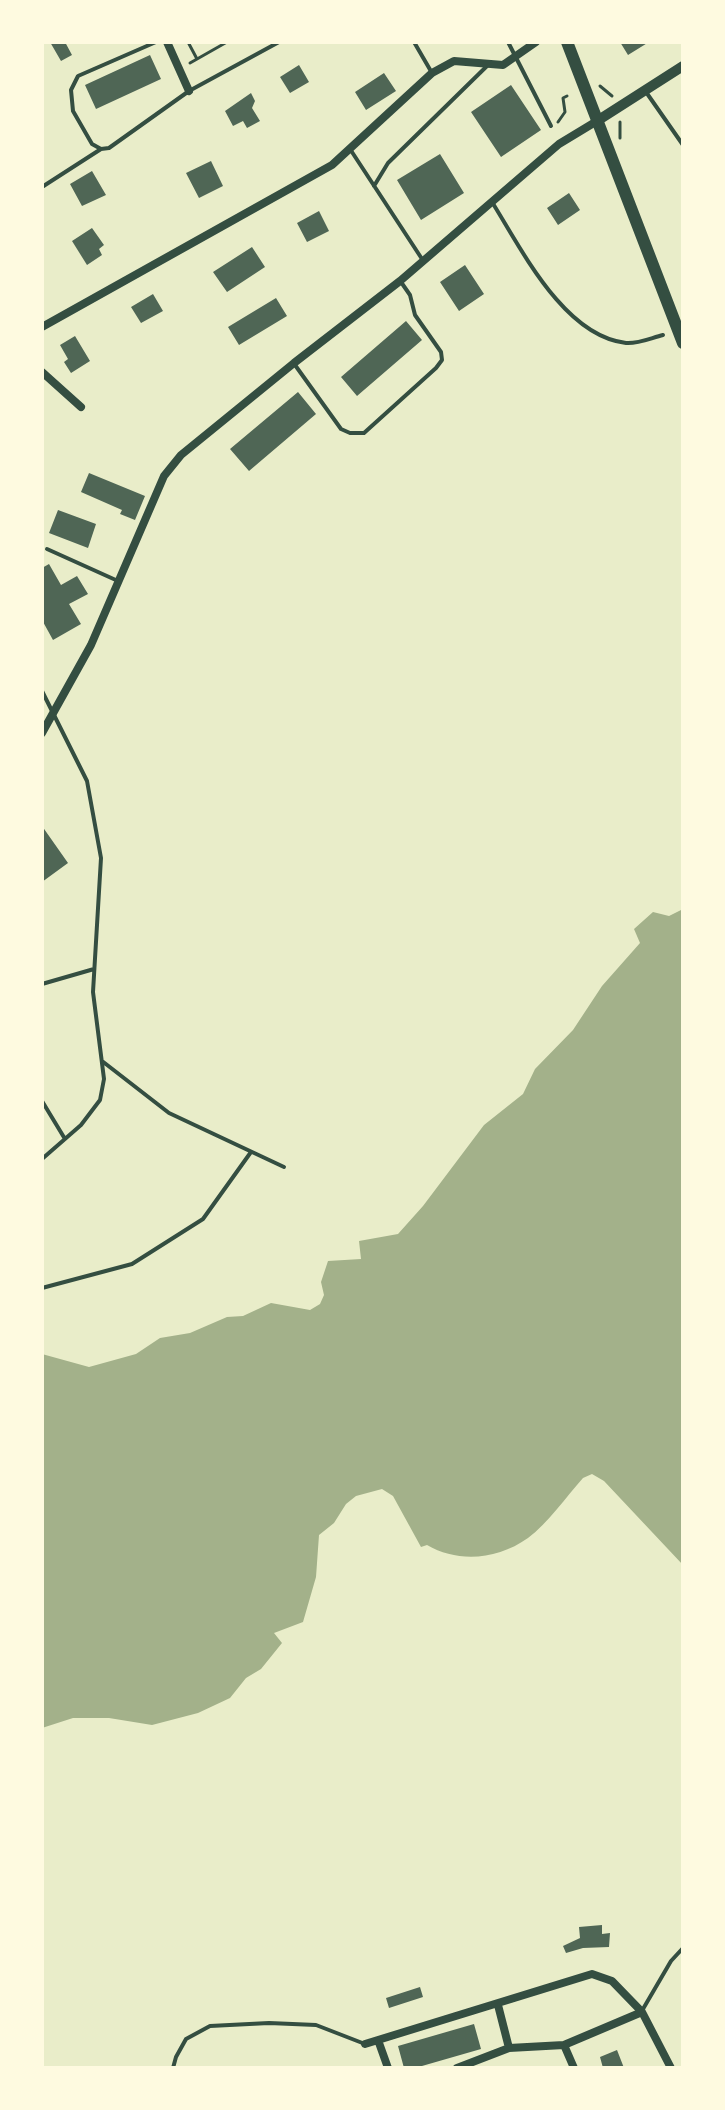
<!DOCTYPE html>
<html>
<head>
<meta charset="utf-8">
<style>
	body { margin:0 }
	#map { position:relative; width:725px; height:2110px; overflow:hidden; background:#e9edc9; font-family:Mulish,sans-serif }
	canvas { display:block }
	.frame { position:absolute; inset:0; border:44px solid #fefae0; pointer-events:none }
</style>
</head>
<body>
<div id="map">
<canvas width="725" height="2110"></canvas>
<div class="frame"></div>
</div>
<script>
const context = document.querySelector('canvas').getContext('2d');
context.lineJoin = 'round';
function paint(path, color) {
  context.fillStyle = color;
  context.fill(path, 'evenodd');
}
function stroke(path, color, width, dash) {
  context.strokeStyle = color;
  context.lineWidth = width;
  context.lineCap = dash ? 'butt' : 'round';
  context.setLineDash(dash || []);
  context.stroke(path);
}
const water = new Path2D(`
	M683,909V1565L604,1481L592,1474L583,1478C566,1497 548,1523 528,1538C497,1560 458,1563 427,1545L421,1547L393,1496L382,1489L356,1496L346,1504L334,1523L319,1535L316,1577L303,1622L274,1633L282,1643L261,1669L246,1678L230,1698L198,1713L152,1725L109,1718H73L42,1728V1354L89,1367L136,1354L160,1338L190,1333L227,1317L243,1316L271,1303L310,1310L320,1304L324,1295L321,1282L328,1261L361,1259L359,1241L398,1234L423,1206L484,1125L523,1094L535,1069L573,1030L602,986L640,943L634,929L653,912L669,916Z`);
const building = new Path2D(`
	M50,42H65L72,55L61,61Z
	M620,42H649L628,55Z
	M150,55L161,79L96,109L85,85Z
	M299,65L309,82L290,93L280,77Z
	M384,73L396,91L366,110L355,92Z
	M511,85L541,130L501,157L471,112Z
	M251,93L255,101L252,108L260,121L247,128L243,121L233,126L225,111Z
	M440,154L464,193L421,220L397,180Z
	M211,161L223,186L199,198L186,173Z
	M92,171L106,195L82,206L70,184Z
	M569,193L580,210L558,225L547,208Z
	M319,211L329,231L307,242L297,223Z
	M92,228L104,245L99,249L102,255L87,265L72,241Z
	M252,247L265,267L227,292L213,272Z
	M465,265L484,294L459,311L440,282Z
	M153,294L163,311L141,323L131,307Z
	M276,298L287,316L239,345L228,327Z
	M406,321L422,340L357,396L341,377Z
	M75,336L90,361L71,373L64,362L68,359L60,345Z
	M298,392L316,414L249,471L230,449Z
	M89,473L145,496L135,520L120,514L122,510L81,492Z
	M58,510L96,524L88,548L49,533Z
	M49,564L61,585L77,576L88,594L69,604L81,624L53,640L42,620V568Z
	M42,826L68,863L42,882Z
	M602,1925V1934L610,1933L609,1947L583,1948L566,1953L563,1946L580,1938L579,1927Z
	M420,1987L423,1997L389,2008L386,1998Z
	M474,2024L481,2049L415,2068H404L398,2046Z
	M617,2050L624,2068H603L600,2057Z`);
const path = new Path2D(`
	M188,42L197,59
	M190,63L227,42
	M600,86L612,96
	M558,122L565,112L563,98L567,96
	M620,122V138`);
const service = new Path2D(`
	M156,42L78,76L71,90L73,111L92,144L101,149L109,148L189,91L279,42
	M414,42L432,73
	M508,42L551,126
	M646,92L683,145
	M350,149L422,259
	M374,186L388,163L487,66
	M42,187L101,149
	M492,202C522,250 564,336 626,343C638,344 651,338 663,335
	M295,365L341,429L350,433H364L436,368L442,360L441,352L415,315L410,295L401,282
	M47,549L118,581
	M42,691L87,781L101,858L93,992L104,1079L100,1100L81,1125L42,1159
	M42,984L94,969
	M102,1061L169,1113L284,1167
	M42,1101L65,1139
	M42,1288L132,1264L203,1219L251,1152
	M643,2009L671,1961L683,1948
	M173,2068L176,2057L186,2039L210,2026L269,2023L316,2025L365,2044`);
const minor = new Path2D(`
	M167,42L189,91
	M42,327L332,165L432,73L454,61L503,65L536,42
	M42,372L81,407
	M42,733L91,645L164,476L181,455L294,363L400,281L559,144L597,121
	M498,2005L509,2048L564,2045L574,2068
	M378,2040L388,2068
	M365,2044L592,1974L612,1981L642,2012L671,2068
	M564,2045L642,2012
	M457,2068L509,2048`);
const tertiary = new Path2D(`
	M597,121L683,66`);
const primary = new Path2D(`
	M567,42L683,343`);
paint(water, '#a3b18a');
paint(building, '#4f6655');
stroke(path, '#344e41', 3);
stroke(service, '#344e41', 4);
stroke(minor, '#344e41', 8);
stroke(tertiary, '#344e41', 10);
stroke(primary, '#344e41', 12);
</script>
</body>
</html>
